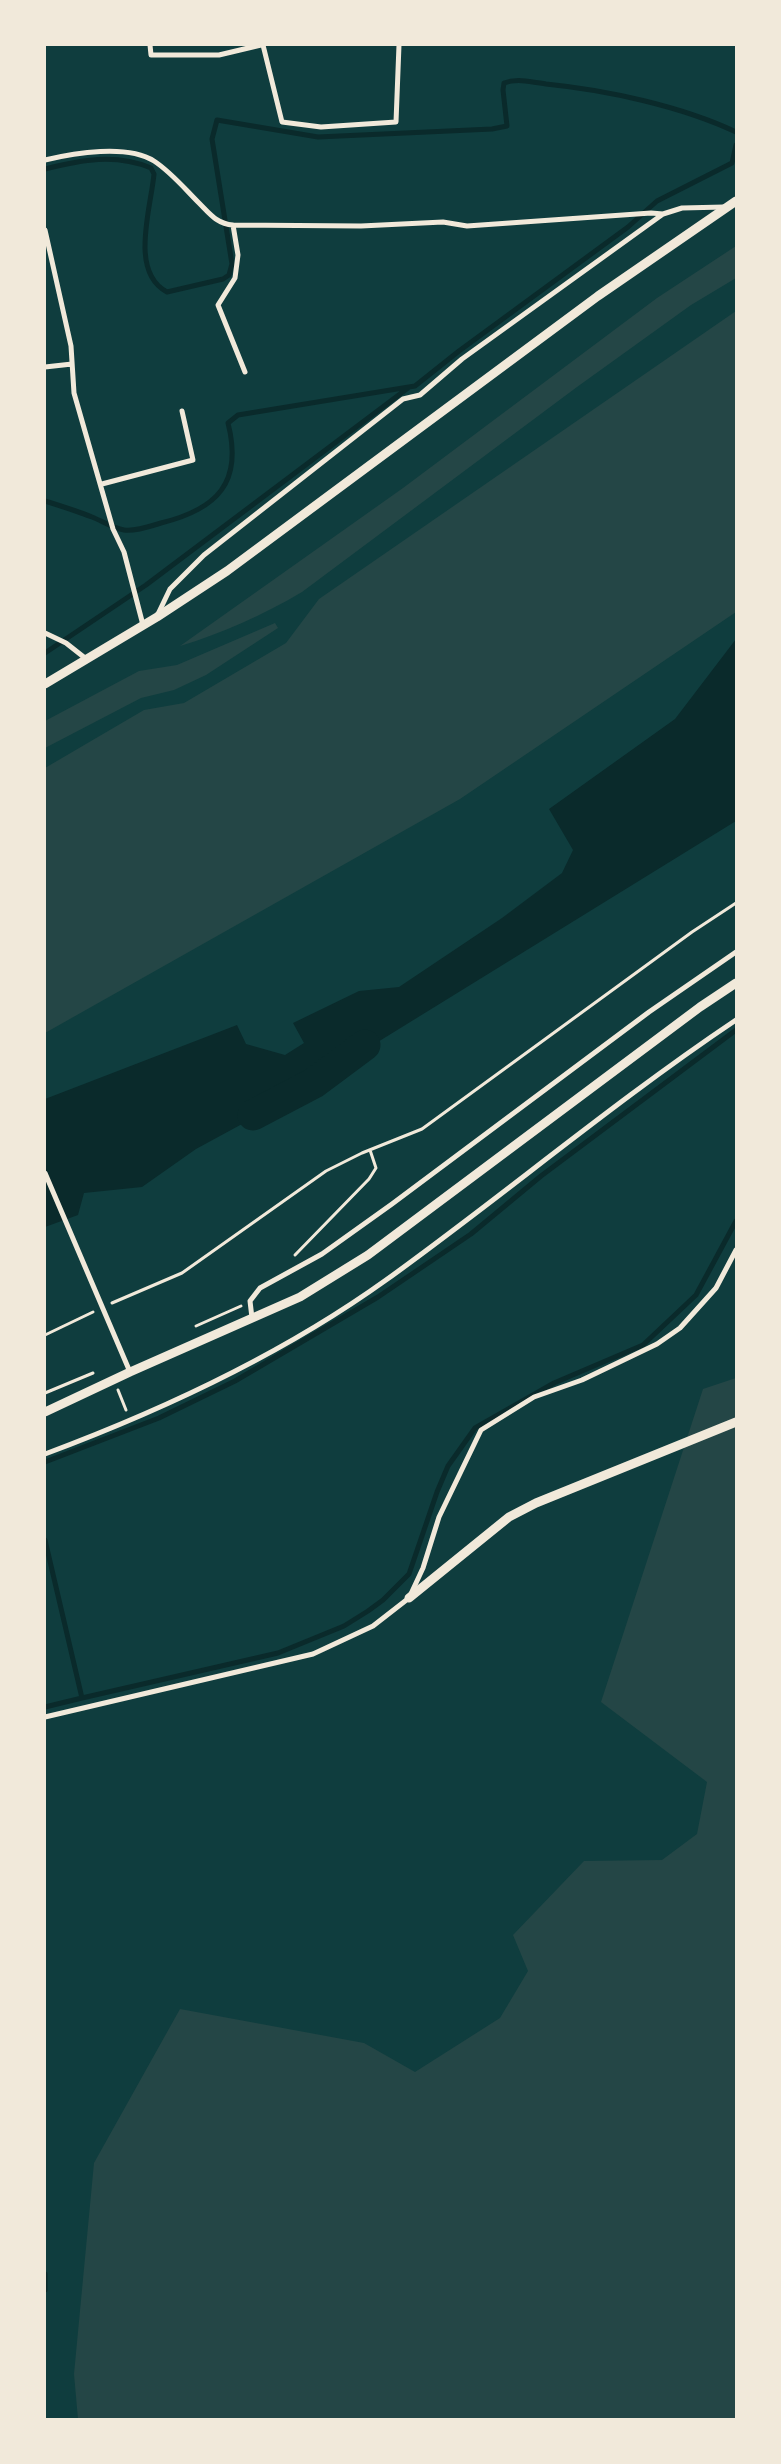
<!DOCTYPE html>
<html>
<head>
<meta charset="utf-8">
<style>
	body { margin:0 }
	#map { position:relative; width:781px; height:2464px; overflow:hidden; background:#0f3d3e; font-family:"Golos Text",sans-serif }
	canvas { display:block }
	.frame { position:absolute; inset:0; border:46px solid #f1e9da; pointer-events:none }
</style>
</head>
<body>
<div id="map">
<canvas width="781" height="2464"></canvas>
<div class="frame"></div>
</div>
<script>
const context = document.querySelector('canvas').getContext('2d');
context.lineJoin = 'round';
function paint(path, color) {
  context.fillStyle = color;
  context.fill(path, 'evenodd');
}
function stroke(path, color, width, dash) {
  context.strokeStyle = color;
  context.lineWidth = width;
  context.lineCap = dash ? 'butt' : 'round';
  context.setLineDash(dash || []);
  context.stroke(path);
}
const green = new Path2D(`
	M736,246V278L691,305L577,387L302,592C263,615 223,633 180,646L403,488L657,298Z
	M736,311V612L460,799L45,1033V768L144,710L184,703L286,643L319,599Z
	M275,623L278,628L206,675L174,690L141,698L45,748V721L139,671L177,665Z
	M736,1378V2419H78L74,2374L94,2163L180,2009L364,2043L415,2072L500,2018L528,1971L513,1935L584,1861L662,1860L697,1834L707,1782L601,1702L703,1389Z`);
const water = new Path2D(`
	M736,639V821L266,1111L196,1149L142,1187L84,1193L78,1215L45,1227V1099L237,1025L246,1044L285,1055L304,1043L293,1023L359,991L399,987L502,918L562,873L573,850L549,809L675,719Z`);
const stream = new Path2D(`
	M45,169C81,160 115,153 151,168L154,174C151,208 129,272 167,292L223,279L229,275L232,264L212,139L217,120L318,137L492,129L507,126L503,90L504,83C517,78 533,82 546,84C606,90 681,106 736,132
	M45,501C61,506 77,511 92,517C102,521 113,528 124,530C134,532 151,526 161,523C218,509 243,482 228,423L238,415L415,386L459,351L628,227L657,201L732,163L736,145
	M45,653L146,585L408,388
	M45,1462L159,1418L235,1381L378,1297L471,1234L541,1176L736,1030
	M45,1540L82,1698L45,1707
	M82,1698L278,1653L344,1626L368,1611L383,1600L409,1574L437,1492L448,1466L475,1428L554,1383L643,1345L696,1295L736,1221
	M45,2274V2290`);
const river = new Path2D(`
	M253,1115L314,1083L365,1045`);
const path = new Path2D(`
	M295,1255L369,1179L376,1168L370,1150
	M112,1303L182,1273L326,1171L362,1153L422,1129L692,932L736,903
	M196,1326L241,1306
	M45,1335L93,1312
	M118,1390L126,1410
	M45,1393L93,1373`);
const minor = new Path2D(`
	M150,45L151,55H219L261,45
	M263,45L282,122L321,127L396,122L399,45
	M45,160C74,153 127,144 154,161C171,172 185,189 199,203C210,214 217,224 233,225L361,226L443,222L467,226L651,213L663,214L682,208L724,207
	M233,225L238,255L235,278L218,305L245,372
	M45,230L71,346L74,393L113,529L124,552L143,625
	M45,367L72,364
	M102,484L193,460L182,411
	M158,614L170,589L204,555L403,399L420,395L462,359L663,214
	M45,633L66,643L85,658
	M45,1173L130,1372
	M252,1318L250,1301L260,1288L322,1254L392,1204L649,1012L736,952
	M45,1454C163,1410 283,1354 386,1280C504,1195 615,1101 736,1020
	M45,1717L313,1654L373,1626L409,1598L423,1568L439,1517L481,1430L534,1397L582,1380L657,1344L680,1328L716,1288L736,1250`);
const tertiary = new Path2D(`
	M45,684L157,617L227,571L598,296L736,201
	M45,1412L130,1372L300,1297L368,1255L700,1007L736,983
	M409,1598L509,1517L536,1503L736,1422`);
paint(green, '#244646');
paint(water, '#0a2a2b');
stroke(stream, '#0a2a2b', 5);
stroke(river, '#0a2a2b', 31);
stroke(path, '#f1e9da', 3);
stroke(minor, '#f1e9da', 5);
stroke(tertiary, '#f1e9da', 9);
</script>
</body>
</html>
